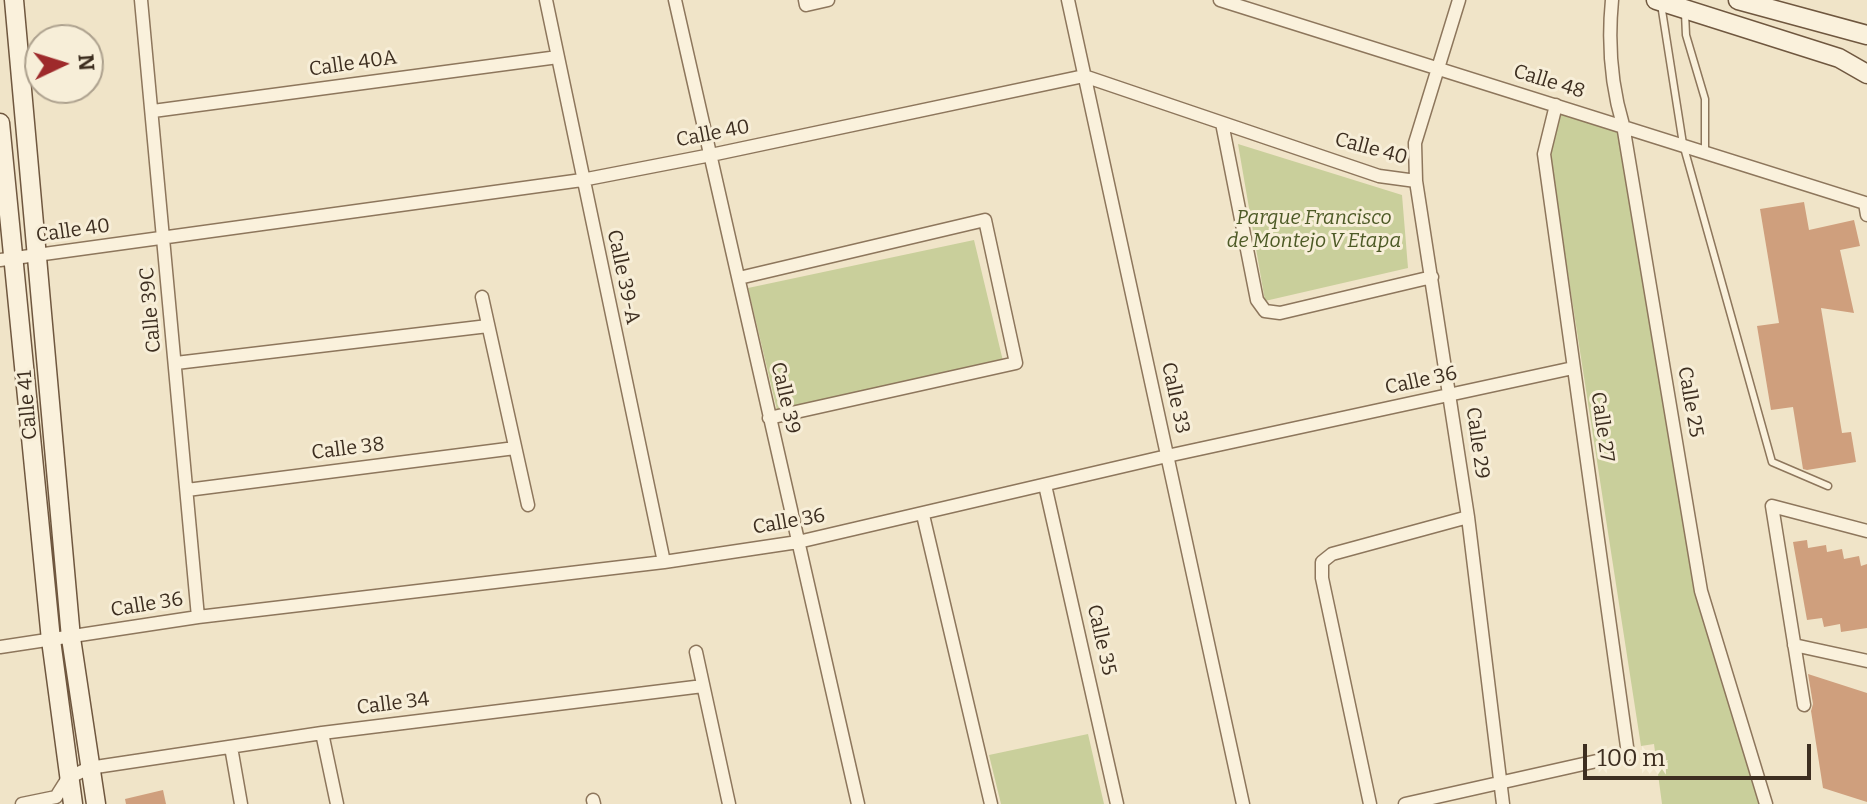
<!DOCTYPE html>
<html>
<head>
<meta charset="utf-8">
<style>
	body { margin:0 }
	#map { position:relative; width:1867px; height:804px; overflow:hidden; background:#f0e4c8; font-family:Bitter,serif }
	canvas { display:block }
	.north { position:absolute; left:24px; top:24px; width:80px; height:80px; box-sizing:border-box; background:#f7eed8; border:2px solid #ada18e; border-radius:50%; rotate:86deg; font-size:22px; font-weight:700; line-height:32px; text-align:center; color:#3d2e20 }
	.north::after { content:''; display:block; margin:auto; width:28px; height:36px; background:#9e2a2b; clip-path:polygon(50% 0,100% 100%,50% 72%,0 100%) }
	.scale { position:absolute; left:1583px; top:744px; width:228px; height:36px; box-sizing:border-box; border:4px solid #3d2e20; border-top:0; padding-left:10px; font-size:24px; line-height:28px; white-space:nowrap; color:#3d2e20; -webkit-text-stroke:6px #f7eed8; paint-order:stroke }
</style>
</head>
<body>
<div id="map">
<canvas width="1867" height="804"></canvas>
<div class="north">N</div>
<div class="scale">100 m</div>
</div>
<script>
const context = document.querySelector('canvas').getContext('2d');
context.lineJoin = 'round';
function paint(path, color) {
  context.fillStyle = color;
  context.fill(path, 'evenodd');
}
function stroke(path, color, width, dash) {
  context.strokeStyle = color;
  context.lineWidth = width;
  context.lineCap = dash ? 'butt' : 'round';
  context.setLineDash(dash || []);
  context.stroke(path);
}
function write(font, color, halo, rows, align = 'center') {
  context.font = font + ' Bitter,serif';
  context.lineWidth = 6;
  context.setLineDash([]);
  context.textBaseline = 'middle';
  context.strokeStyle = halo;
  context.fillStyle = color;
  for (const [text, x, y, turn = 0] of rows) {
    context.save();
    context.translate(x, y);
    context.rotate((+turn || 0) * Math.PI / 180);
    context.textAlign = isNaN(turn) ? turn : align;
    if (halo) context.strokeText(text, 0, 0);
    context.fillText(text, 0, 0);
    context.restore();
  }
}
const green = new Path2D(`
	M1555,110L1621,127L1697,594L1766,804H1662L1654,744L1641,746L1550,157Z
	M1238,144L1402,195L1408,268L1265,301Z
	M974,240L1003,361L777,410L748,288Z
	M1088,734L1104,804H1001L989,755Z`);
const building = new Path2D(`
	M1804,202L1809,230L1854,220L1860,246L1840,250L1854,313L1821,308L1842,433L1851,432L1856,462L1807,470L1803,469L1793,407L1771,410L1757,326L1779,323L1760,209Z
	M1807,540L1808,548L1826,545L1827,552L1842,549L1844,559L1859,556L1861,566L1867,564V628L1841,632L1840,624L1824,627L1822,618L1807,620L1793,542Z
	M1808,674L1867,693V802L1823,788L1811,711L1813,704Z
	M163,790L166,804H126L125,799Z`);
const lane = new Path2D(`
	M1661,4L1683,144L1772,462L1828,486
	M1685,13L1686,35L1705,99V151`);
const street = new Path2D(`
	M141,0L198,617
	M546,0L664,562
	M675,0L858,804
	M805,0L806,5L828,0
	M1068,0L1243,804
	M1220,0L1865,203L1867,215
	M1459,0L1415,143L1416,181L1468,517L1503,804
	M1612,0C1608,41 1611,85 1623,125L1701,591L1766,804
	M153,111L558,57
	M1222,123L1257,300L1265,311L1280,313L1432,277
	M0,260L582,180L711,155L1084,76L1379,176L1416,181
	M739,278L985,220L1016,363L769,418
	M482,297L528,505
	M176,363L488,326
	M1045,485L1117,804
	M187,490L515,448
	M923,515L991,804
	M1794,645L1867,661
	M0,647L198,617L664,562L798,542L1167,456L1573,368
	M696,652L729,804
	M1804,705L1772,506L1867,531
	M322,733L337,804
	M231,747L241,804
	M593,800L594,804
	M22,804L56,797L68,778L89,768L322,733L703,686
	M1370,804L1322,578V562L1332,554L1468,517
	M1405,804L1628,754L1544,154L1556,105`);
const secondary = new Path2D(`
	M14,0L71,638L96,804
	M1656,0L1839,58L1867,74
	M1738,0L1867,35
	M0,123L51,640L73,804`);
const streetNames = [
	["Calle 40A",353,64,-8],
	["Calle 48",1549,82,17],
	["Calle 40",713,134,-11],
	["Calle 40",1371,149,15],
	["Calle 40",73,231,-8],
	["Calle 39-A",623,277,78],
	["Calle 39C",151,310,-95],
	["Calle 36",1421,381,-12],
	["Calle 39",785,398,77],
	["Calle 33",1175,398,78],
	["Calle 25",1690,402,80],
	["Calle 41",28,405,-95],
	["Calle 27",1602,427,82],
	["Calle 29",1477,443,82],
	["Calle 38",348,449,-7],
	["Calle 36",789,522,-10],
	["Calle 36",147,605,-9],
	["Calle 35",1101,640,77],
	["Calle 34",393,704,-7]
];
const parkNames = [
	["Parque Francisco",1314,218],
	["de Montejo V Etapa",1314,241]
];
paint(green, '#c9cf9b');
paint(building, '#cf9f7d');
stroke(lane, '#8d765c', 9);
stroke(street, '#8d765c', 15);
stroke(secondary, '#6f573f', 21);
stroke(lane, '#faf1dc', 6);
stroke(street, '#faf1dc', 12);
stroke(secondary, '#faf1dc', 18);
write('20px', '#3d2e20', '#f7eed8', streetNames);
write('italic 20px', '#4d5a26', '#f7eed8', parkNames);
</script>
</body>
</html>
